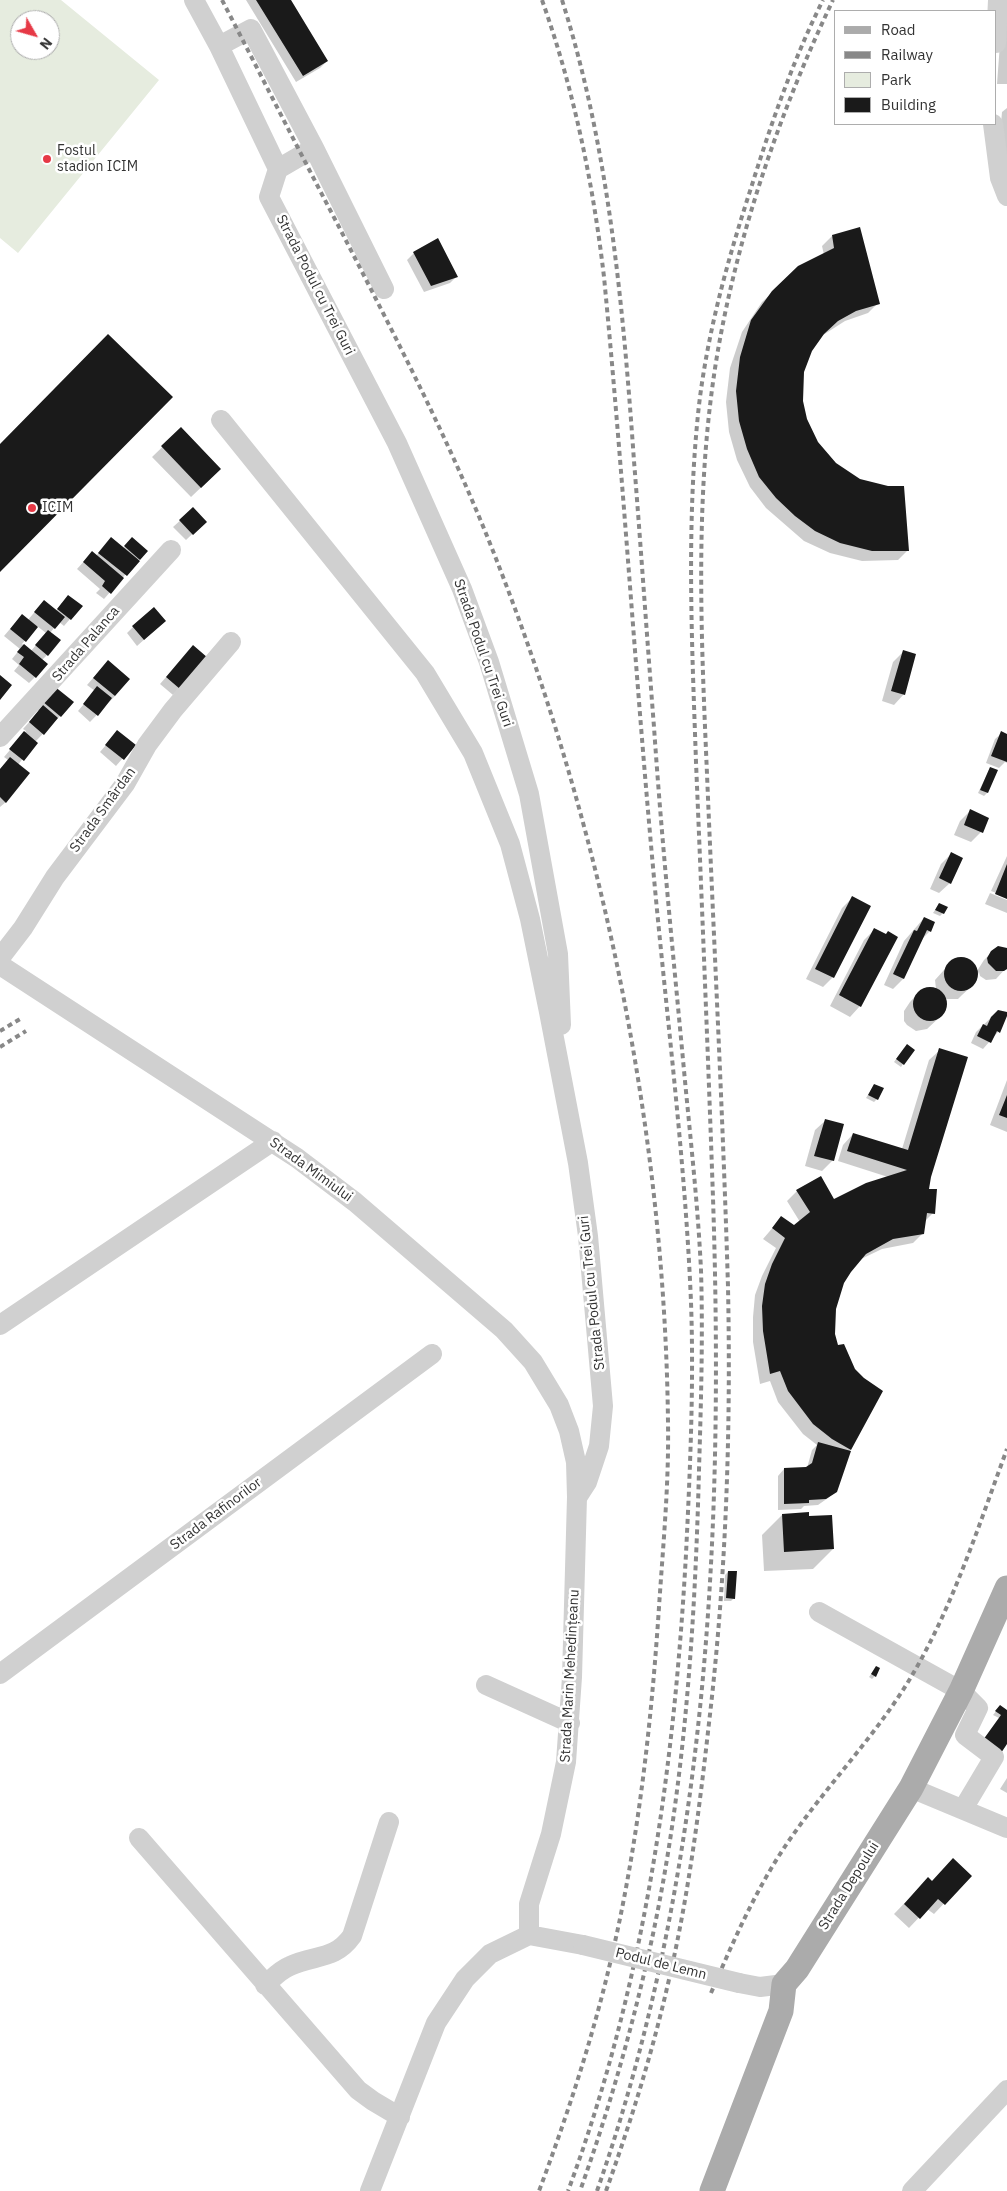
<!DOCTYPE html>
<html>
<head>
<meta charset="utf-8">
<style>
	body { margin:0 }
	#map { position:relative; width:1007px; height:2191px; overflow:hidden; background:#fff; font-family:"IBM Plex Sans",sans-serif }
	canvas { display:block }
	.legend { position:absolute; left:834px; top:10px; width:162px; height:115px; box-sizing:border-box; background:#fff; border:1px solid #adadad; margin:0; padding:6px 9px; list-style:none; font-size:15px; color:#333 }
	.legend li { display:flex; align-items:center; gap:10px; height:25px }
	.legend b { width:25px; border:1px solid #adadad }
	.north { position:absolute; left:10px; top:10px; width:50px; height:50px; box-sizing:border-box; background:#fff; border:1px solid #adadad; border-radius:50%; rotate:128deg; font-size:14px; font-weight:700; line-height:20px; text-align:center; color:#333 }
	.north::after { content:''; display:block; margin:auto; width:18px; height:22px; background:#e63946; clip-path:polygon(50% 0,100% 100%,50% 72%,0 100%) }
</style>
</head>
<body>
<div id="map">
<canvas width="1007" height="2191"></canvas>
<ul class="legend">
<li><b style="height:6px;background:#ababab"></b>Road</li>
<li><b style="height:6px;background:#888"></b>Railway</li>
<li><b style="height:14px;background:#e6ecdf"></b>Park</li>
<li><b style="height:14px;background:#1a1a1a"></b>Building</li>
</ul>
<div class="north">N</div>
</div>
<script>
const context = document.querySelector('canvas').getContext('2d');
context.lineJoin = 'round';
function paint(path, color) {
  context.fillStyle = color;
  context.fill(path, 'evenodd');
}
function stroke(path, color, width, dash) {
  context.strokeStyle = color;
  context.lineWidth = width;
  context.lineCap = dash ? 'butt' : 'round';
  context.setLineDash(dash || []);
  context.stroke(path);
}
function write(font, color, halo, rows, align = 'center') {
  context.font = font + ' "IBM Plex Sans",sans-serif';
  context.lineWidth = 5;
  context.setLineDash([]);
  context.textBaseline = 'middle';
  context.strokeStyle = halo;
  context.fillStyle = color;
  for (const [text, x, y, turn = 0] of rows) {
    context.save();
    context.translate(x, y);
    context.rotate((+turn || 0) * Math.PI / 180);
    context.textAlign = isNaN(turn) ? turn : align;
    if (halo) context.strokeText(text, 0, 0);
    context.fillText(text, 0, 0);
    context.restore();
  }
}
const green = new Path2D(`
	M0,0H61L159,80L18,253L0,238ZM20,20H50V50H20Z`);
const shadow = new Path2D(`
	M246,0H290L327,61L320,68L296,82Z
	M1007,10V84H997L1002,16Z
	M1007,108V192L995,191L1002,112Z
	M832,236L878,303L868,313L845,321L820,337L811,350L803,372L801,401L806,419L817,442L908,550L898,560L862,561L830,553L804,541L766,508L750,487L737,460L729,432L726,402L730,368L742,332L762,302L773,292L824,255L822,246Z
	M437,240L457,276L450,283L424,292L407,260L414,253Z
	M181,429L210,479L191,497L152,457Z
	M193,509L205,522L186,540L173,527Z
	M132,539L146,551L104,599L96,593L100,589L77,569L86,559L96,556L105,545L123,549Z
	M44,601L56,611L62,603L70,619L64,626L59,622L50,633L47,655L42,660L35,677L29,683L14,671L19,665L12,659L20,649L4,636L15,623L27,621ZM37,626L46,633L31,651L22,644Z
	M165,621L137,646L127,633L133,627Z
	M903,652L904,694L894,705L882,701L893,662Z
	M187,653L206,658L173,695L160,684Z
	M108,661L115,696L90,722L78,711L95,691L87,685Z
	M48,694L60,716L35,742L18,765L6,802L0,807V769L8,760L4,757L26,731L23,729L39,711L36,708Z
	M1002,733L1007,735V763L1005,762L999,768L986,763L995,739Z
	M111,739L134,745L116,766L100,752Z
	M990,768L987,793L984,796L978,793Z
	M970,811L981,832L971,842L954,835L960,821Z
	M951,854L950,883L939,893L930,889L941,864Z
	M1007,856V897L991,891Z
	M990,893L1007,900V913L985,904Z
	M852,898L833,977L823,987L806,979L842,908Z
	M939,904L943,913L940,916L933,913Z
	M924,918L930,931L921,940L903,979L893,989L884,985L904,941Z
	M874,930L860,1006L850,1017L830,1006L864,940Z
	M995,949L1007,951V967L996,979L986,980L980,976L979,972L973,985L962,995L958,999H944L946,1005L942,1015L927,1029L916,1031L907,1025L904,1021V1011L910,1002L920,991L930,988L936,989L935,980L952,961L962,957L972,961L977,971L984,960Z
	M998,1011L1006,1015L998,1032L983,1049L971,1043L976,1032Z
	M904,1048L903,1064L901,1067L894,1062Z
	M940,1050L927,1190L933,1213L924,1222L923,1233L913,1243L882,1249L859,1260L843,1282L835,1309L834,1334L850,1450L836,1491L828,1498L818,1505L804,1506L801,1509L778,1510V1476L784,1469L807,1468L812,1450L817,1445L803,1434L778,1402L770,1381L760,1384L753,1342V1317L755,1295L762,1276L776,1248L763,1239L781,1218L794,1227L800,1222L787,1201L797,1191L834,1201L888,1177L838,1161L843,1145L853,1134L902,1149L929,1060Z
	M1007,1080V1132L990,1125Z
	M874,1085L877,1099L874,1102L866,1098Z
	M826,1120L833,1160L822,1171L805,1166L815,1130Z
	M782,1515L808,1517L833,1549L813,1569L764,1571L762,1535Z
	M728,1572L734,1598L731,1601H724L725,1575Z
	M876,1667L875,1676L872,1679L869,1677Z
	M997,1710L1007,1712V1742L999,1718L993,1715Z
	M1007,1778V1793L1000,1789Z
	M970,1876L934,1914L927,1909L909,1928L894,1914L918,1889L932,1882Z`);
const building = new Path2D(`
	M256,0H291L328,61L303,76Z
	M860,227L880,304L856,311L838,321L824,334L812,351L804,372L803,401L807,419L818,442L836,463L860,479L888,486H904L909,551H872L840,543L815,531L795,516L776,498L759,477L747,449L739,421L736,391L740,357L751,320L772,291L798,266L834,248L832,235Z
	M438,238L458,277L431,286L413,252Z
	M108,334L173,397L0,572V444Z
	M181,427L221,469L201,488L161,446Z
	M193,507L207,522L193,535L179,520Z
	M111,537L140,561L127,576L98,553Z
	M132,537L148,551L140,560L124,546Z
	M92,551L124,578L111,594L102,586L105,581L83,562Z
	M68,595L83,606L71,620L57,609Z
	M44,600L65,617L55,629L34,612Z
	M154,607L166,621L144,640L132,626Z
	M22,614L38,627L26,642L10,629Z
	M48,630L61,640L48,656L35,645Z
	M24,644L48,664L36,678L19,664L24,657L17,652Z
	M193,645L208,658L180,689L166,677Z
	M903,650L916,654L905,695L891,691Z
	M108,660L130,679L115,696L93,678Z
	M0,675L12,685L0,700Z
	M54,686L74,702L61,717L42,701Z
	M97,686L112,698L98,716L83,704Z
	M43,705L58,718L44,735L29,722Z
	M117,730L136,745L124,760L105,745Z
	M24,731L38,743L24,761L9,749Z
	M1001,731L1007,734V762L991,756Z
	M10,757L30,773L6,803L0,797V769Z
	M990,767L998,770L988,793L980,790Z
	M970,809L989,818L983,833L964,825Z
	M951,852L963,858L951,884L939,878Z
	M1007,864V899L995,894Z
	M852,896L871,906L834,978L815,969Z
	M939,903L948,907L944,914L935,910Z
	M924,917L935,922L931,932L927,930L904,979L893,974L914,930L917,931Z
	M874,928L886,934L888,931L898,937L861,1007L839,995Z
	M998,946L1007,948V969L1004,971H996L988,963L987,958L991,951Z
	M944 974a17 17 0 1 1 34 0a17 17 0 1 1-34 0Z
	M913 1004a17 17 0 1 1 34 0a17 17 0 1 1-34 0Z
	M998,1010L1007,1012V1016L1000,1033L997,1031L991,1043L977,1036L983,1024L987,1026L991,1017Z
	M907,1044L915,1050L904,1065L896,1059Z
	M939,1048L968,1057L931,1177L929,1189H937L935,1214L927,1213L924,1234L893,1239L866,1254L851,1272L844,1283L836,1309L835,1334L838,1345L844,1344L855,1369L864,1378L883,1391L851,1450L832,1439L813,1424L788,1391L780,1371L770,1374L763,1331L762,1306L765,1284L772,1264L785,1238L772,1228L781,1216L794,1225L810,1212L796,1190L821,1176L834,1199L866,1183L907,1170L847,1151L853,1133L908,1150Z
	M874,1084L884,1088L878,1100L868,1095Z
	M1007,1095V1118L999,1115Z
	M825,1119L844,1124L834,1161L814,1156Z
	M818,1442L851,1451L837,1492L826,1499L809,1500V1503L784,1504V1468L806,1467L812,1463Z
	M809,1512V1516L832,1515L834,1549L784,1552L782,1514Z
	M728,1571H737L735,1599L726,1598Z
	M876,1666L880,1668L876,1677L871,1674Z
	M1000,1705L1007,1710V1744L1001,1753L983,1740L1001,1715L995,1711Z
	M953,1858L972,1876L945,1905L938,1899L920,1919L904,1904L928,1877L932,1881Z`);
const minor = new Path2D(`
	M194,0L219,46L278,169L269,197L397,443L462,589L489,662L529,794L558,954L561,1025
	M996,43L998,0
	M219,46L251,29L314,148L278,169
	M993,124L1000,178L1007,196
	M314,148L384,289
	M221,420L425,673L473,753L510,844L530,919L549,1012L578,1163L588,1236L603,1406L599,1446L587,1482L578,1496
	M0,737L171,550
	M0,958L23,928L55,877L125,784L147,745L173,710L231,642
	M0,965L297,1158L355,1202L504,1330L533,1362L559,1405L569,1431L576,1462L577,1497L572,1677L566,1762L551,1834L529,1904V1935
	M0,1325L273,1141
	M819,1612L961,1691L978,1708L965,1735L994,1757L963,1809
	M0,1674L432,1354
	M486,1685L570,1723
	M911,1788L1007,1828
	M139,1838L358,2090L373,2101L400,2117
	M529,1935L583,1945
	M739,1983L760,1987L784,1984
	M265,1985C273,1978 280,1970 290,1966C315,1954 334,1961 352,1936L389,1822
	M370,2191L436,2023L465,1979L490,1954L529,1935
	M912,2191L1007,2090`);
const major = new Path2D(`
	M712,2191L781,2011L784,1984L797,1969L911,1788L961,1691L1007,1588`);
const rail = new Path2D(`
	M222,0C261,75 299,151 338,225C396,338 455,451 500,569C604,837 665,1136 668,1423C669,1485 663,1546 659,1607C651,1729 637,1853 608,1972C590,2046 566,2119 539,2191
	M542,0C574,90 593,183 604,277C623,473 635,670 653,867C666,1012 685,1157 691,1302C694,1386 690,1471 686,1554C674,1772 644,1986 568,2191
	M562,0C609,148 623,306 634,461C641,549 647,638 654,727C662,845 674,963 685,1081C691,1144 698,1207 701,1270C703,1337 701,1403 699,1470C695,1625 685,1782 653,1934C634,2022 610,2107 580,2191
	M0,1031L20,1019
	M0,1047L26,1031
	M711,1993C733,1942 755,1891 786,1845C827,1784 882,1730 918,1665C956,1597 980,1522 1007,1449
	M597,2191C708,1873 724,1532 713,1198C708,1053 702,907 696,762C692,644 686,523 699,405C708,330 728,259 751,188C771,124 793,60 823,0
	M606,2191C630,2124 651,2057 667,1988C688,1900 699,1812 709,1723C726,1578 731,1433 728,1287C723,1116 714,945 707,774C701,633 694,489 718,350C739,230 781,109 833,0`);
const minorBridge = new Path2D(`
	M583,1945L739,1983`);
const markers = [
	[47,159,5,"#e63946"],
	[32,508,5,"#e63946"]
];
const poiNames = [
	["Fostul",57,151],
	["stadion ICIM",57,167],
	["ICIM",42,508]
];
const streetNames = [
	["Strada Podul cu Trei Guri",315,285,63],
	["Strada Palanca",86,644,-49],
	["Strada Podul cu Trei Guri",483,653,71],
	["Strada Smârdan",103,810,-54],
	["Strada Mimiului",311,1170,36],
	["Strada Podul cu Trei Guri",592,1293,-96],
	["Strada Rafinorilor",216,1514,-37],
	["Strada Marin Mehedințeanu",570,1676,-87],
	["Strada Depoului",849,1886,-58],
	["Podul de Lemn",661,1964,14]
];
paint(green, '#e6ecdf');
paint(shadow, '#0003');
paint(building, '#1a1a1a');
stroke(minor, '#d0d0d0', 20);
stroke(major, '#ababab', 25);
stroke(rail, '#888', 4, [5, 4]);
stroke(minorBridge, '#d0d0d0', 20);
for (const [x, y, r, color] of markers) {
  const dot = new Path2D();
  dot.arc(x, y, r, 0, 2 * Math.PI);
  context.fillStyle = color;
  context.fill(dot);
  stroke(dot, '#fff', 2);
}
write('14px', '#333', '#fff', poiNames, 'left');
write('14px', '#333', '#fff', streetNames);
</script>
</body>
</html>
